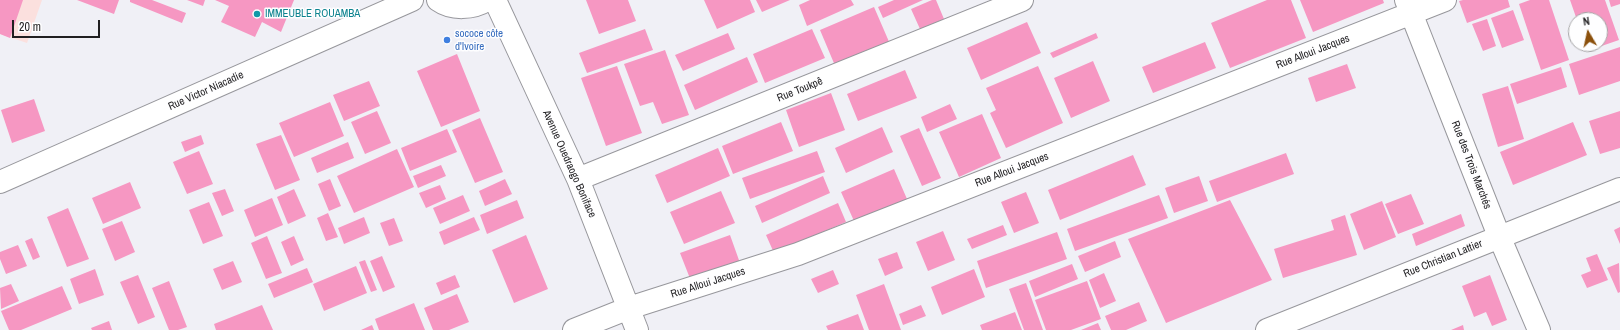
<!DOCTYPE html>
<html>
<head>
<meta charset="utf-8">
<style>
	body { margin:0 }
	#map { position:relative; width:1620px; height:330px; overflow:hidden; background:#f0f0f6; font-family:"Archivo Narrow",sans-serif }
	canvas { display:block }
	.north { position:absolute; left:1568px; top:12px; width:40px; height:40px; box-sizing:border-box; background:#fefeff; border:1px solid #a5a5a6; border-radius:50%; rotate:351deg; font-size:11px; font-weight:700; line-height:16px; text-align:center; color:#201f21 }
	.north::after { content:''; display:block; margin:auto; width:14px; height:18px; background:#8b500c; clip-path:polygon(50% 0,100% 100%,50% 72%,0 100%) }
	.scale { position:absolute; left:12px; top:20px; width:88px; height:18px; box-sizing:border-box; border:2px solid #201f21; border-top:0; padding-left:5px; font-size:12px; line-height:14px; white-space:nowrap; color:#201f21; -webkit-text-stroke:3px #fefeff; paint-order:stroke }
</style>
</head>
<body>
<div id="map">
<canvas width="1620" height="330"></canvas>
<div class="north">N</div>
<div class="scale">20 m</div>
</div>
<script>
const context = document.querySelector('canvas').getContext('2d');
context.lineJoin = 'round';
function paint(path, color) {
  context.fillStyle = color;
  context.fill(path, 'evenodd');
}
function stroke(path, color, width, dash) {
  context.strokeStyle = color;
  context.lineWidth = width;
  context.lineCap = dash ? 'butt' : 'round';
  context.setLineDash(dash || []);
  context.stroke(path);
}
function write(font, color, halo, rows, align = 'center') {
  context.font = font + ' "Archivo Narrow",sans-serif';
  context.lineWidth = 3;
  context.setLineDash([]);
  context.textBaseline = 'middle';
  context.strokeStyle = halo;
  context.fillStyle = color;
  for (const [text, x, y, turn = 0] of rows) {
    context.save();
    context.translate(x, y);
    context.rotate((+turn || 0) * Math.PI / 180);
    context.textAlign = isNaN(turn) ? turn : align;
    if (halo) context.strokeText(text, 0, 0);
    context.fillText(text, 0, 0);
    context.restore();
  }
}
const commercial = new Path2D(`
	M0,0H42L27,43L0,34Z`);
const building = new Path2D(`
	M0,0H23L10,38L0,34Z
	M77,0H119L114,14Z
	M130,0H152L186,13L182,23L130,2Z
	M187,0H205L203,6Z
	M215,0H294L281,32L262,22L255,37L221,22L229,6Z
	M586,0H628L636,21L599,34Z
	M704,0H750L755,12L717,29Z
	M756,0H790L762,12Z
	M810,0H851L854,5L807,26L799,5Z
	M894,0H923L883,18L878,7Z
	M932,0H936L944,19L920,29L911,9Z
	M1267,0H1291L1306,38L1230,68L1211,23Z
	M1300,0H1383L1384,3L1313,32Z
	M1463,0H1508L1510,7L1467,23L1459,1Z
	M1530,0H1549L1569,60L1541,70L1519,4Z
	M1570,0H1605L1619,40L1587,51L1585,44H1600V20H1577Z
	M1609,0H1620V4L1611,7Z
	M874,7L890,44L836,68L820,30Z
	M1513,10L1524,40L1502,48L1491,18Z
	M1487,19L1496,46L1483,51L1472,24Z
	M1027,22L1041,53L981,80L967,48Z
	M645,29L653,50L587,73L579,53Z
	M812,29L825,58L765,83L753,54Z
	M728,33L735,49L683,71L675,55Z
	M1096,33L1098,38L1053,58L1050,53Z
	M1205,42L1216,68L1153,93L1142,67Z
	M1620,47V81L1579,95L1569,64Z
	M665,50L689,115L662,124L653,102L640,106L624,64Z
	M457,54L480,111L441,127L417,71Z
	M747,57L758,82L695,110L684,85Z
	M1093,61L1110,101L1071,118L1054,78Z
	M1347,64L1356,88L1316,102L1308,78Z
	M617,66L642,133L606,146L581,78Z
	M1038,66L1063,123L1006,148L990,113L996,110L986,88Z
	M1561,67L1567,87L1517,104L1510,84Z
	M905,70L917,98L858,121L847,94Z
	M369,81L380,106L344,121L333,95Z
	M1508,86L1524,139L1498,147L1482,94Z
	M831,93L845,130L799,147L786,110Z
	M34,99L45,131L12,143L1,110Z
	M330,102L344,136L294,157L279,123Z
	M950,104L957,119L927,132L921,117Z
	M377,111L391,143L365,154L351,122Z
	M1620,111V148L1600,154L1589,121Z
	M982,114L1001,158L959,177L939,132Z
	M480,118L503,172L475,183L452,130Z
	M781,122L793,151L733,174L722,146Z
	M1573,122L1587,155L1513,185L1500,152Z
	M882,127L893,152L846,173L835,148Z
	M919,128L941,178L922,186L900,136Z
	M447,129L457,152L410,171L401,148Z
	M201,135L204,144L185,152L181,142Z
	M281,135L300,180L275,190L256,144Z
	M348,142L354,158L317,173L311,158Z
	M718,148L730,176L667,203L655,175Z
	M397,149L414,187L354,213L337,176Z
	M199,151L213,184L187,194L173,162Z
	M817,151L825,172L750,199L742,178Z
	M1286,153L1294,174L1217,202L1209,181Z
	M1133,155L1146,185L1060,220L1048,190Z
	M441,165L446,176L418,188L413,176Z
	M894,169L907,199L854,221L841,192Z
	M823,176L830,193L762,223L755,206Z
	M1199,176L1208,201L1174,213L1165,188Z
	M330,179L341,206L329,211L318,184Z
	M505,179L512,194L485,206L479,191Z
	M130,182L141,208L103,224L92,198Z
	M440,185L446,199L426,208L419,193Z
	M225,189L234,211L222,216L212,193Z
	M294,189L306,216L288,224L277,197Z
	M721,191L735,223L684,244L670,212Z
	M1026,192L1039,223L1014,233L1001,202Z
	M1411,194L1424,224L1398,234L1385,204Z
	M463,195L470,211L440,224L433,208Z
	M1159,195L1168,218L1075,251L1067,229Z
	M272,198L283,225L255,237L244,210Z
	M517,200L524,218L487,234L480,215Z
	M1230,200L1272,280L1166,323L1128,239Z
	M1382,201L1396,237L1364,250L1350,214Z
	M209,202L223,236L203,244L189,210Z
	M838,203L846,222L774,253L766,235Z
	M68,208L89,259L67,267L47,217Z
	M328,213L338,237L326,241L317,218Z
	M1461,214L1465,226L1416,246L1412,234Z
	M1345,215L1357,255L1283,278L1274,249L1334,230L1331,220Z
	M364,217L370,233L344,244L338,228Z
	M474,217L480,230L444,245L439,232Z
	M394,218L403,241L389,246L380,223Z
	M122,221L135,252L115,261L102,229Z
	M1003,225L1007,235L972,249L967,239Z
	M1620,227V244L1614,230Z
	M943,231L955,260L928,271L916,242Z
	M1057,232L1067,259L986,288L977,261Z
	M526,235L548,289L514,303L492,250Z
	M730,235L740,263L691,281L680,253Z
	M267,236L282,273L266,279L251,243Z
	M294,236L304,260L291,266L281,242Z
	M32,238L40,257L33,260L25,241Z
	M1115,241L1121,257L1085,272L1078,256Z
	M18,245L27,266L6,274L0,259V252Z
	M897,252L903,268L885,276L878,259Z
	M1597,254L1608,280L1587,288L1581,275L1591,271L1586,258Z
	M382,256L395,287L383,292L370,261Z
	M365,260L377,290L371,292L359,262Z
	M233,261L242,282L222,290L213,269Z
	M1619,263L1620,292L1618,293L1607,268Z
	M1072,264L1078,279L1035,297L1029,281Z
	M356,266L367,293L324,311L313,284Z
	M307,268L313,282L274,298L268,284Z
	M95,269L104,295L79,304L70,279Z
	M974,269L985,297L942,315L931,287Z
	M833,270L839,284L818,293L811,279Z
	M1104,273L1116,301L1100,308L1089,280Z
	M138,275L155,317L138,324L120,282Z
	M455,275L460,287L441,295L436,283Z
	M1490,275L1507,320L1492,326L1486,312L1474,317L1462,286Z
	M169,281L187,327L178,330H169L152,288Z
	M1087,281L1101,319L1071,330H1046L1035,300Z
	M1026,283L1043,330H1024L1009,289Z
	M11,284L19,301L1,309L0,288Z
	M884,284L901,330H869L856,295Z
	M62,286L72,309L21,330H9L1,311Z
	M457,294L469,322L449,330H433L424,308Z
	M1139,302L1147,321L1126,330H1111L1105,316Z
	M414,303L425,330H379L375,319Z
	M262,305L273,330H216L214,324Z
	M921,305L926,316L903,325L899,314Z
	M1015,312L1022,330H982L980,325Z
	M858,314L864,330H828L826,326Z
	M109,321L112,330H92L91,328Z
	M1098,323L1101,330H1081Z
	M372,325L374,330H361Z
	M1463,325L1464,330H1451Z`);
const minor = new Path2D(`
	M438,0C452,10 473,9 487,0
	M495,0L578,179L637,330
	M1406,0L1499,236L1539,330
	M578,179L1022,0
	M0,182L412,0
	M574,330L629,308L798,254L1445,0
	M1267,330L1620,189`);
const markers = [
	[257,14,4,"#0f9aa8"],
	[447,40,4,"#3f7fe0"]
];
const cultureNames = [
	["IMMEUBLE ROUAMBA",265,14]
];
const shopNames = [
	["sococe côte",455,34],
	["d'Ivoire",455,47]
];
const streetNames = [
	["Rue Alloui Jacques",1313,52,-21],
	["Rue Toukpê",800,90,-22],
	["Rue Victor Niacadie",206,91,-24],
	["Avenue Ouedraogo Boniface",569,164,66],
	["Rue des Trois Marchés",1471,165,69],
	["Rue Alloui Jacques",1012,170,-21],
	["Rue Christian Lattier",1443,259,-22],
	["Rue Alloui Jacques",708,283,-18]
];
paint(commercial, '#fbe0de');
paint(building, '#f697c2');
stroke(minor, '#97979c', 24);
stroke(minor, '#fff', 22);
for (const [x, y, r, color] of markers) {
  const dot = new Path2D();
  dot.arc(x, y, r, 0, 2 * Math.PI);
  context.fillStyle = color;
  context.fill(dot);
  stroke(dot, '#fefeff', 1.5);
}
write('11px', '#0d838f', '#fefeff', cultureNames, 'left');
write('11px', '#366cbe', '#fefeff', shopNames, 'left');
write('11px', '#201f21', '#fefeff', streetNames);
</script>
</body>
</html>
